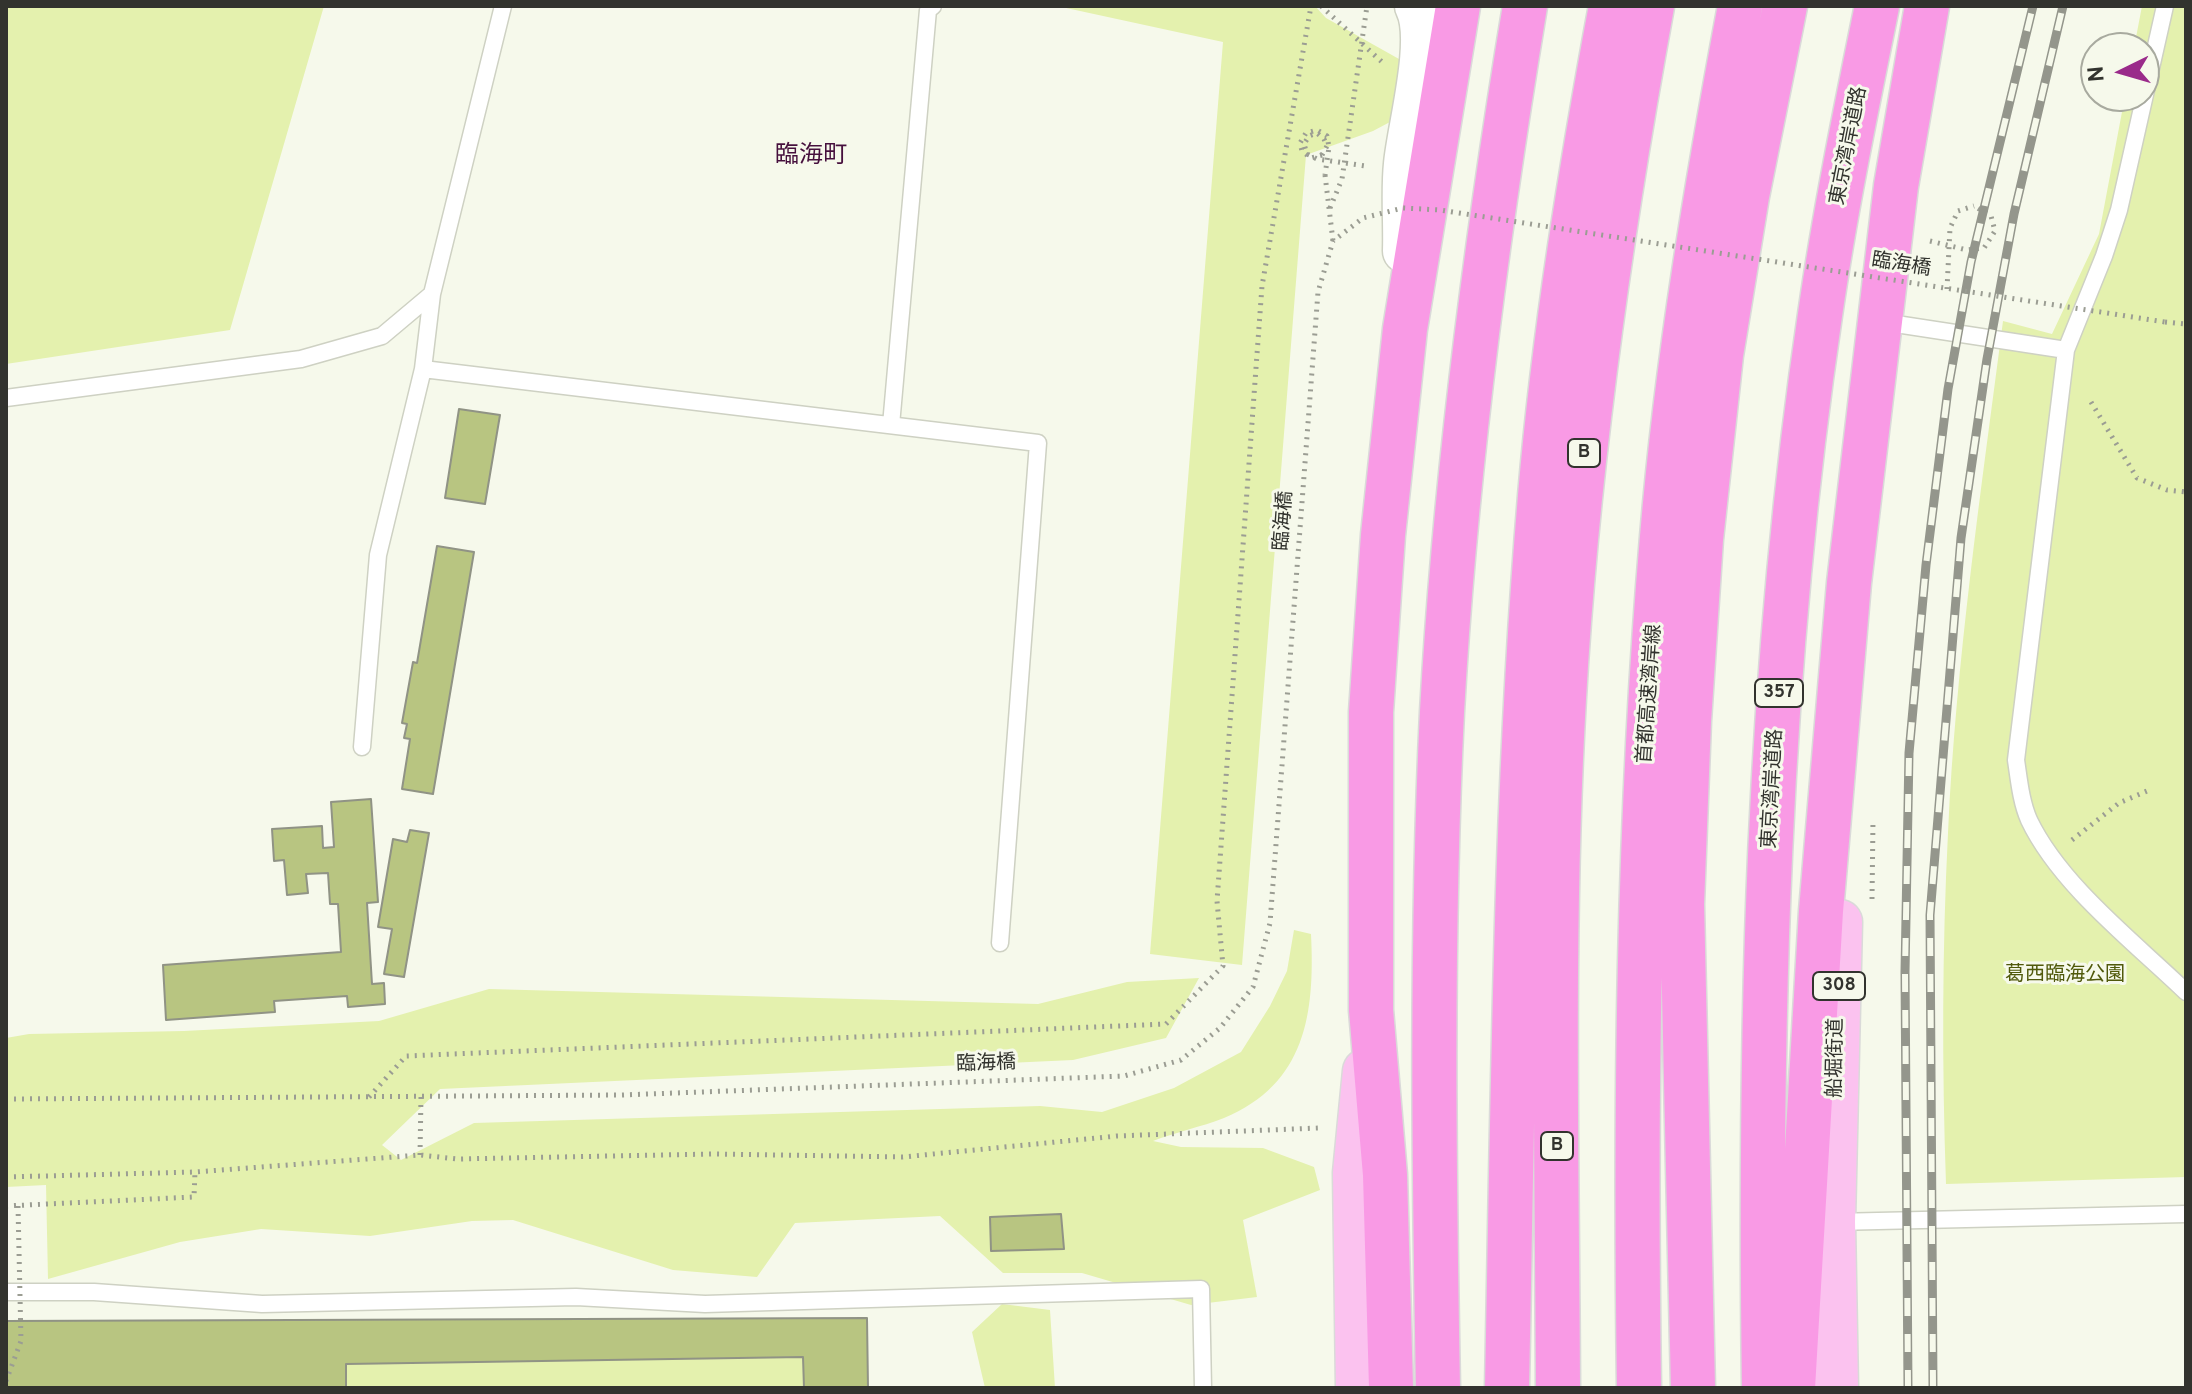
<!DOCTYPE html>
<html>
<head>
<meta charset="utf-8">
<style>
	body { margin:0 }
	#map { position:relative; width:2192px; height:1394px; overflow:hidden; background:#f6f9eb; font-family:Overpass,sans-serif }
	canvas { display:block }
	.frame { position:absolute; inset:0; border:8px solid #32332e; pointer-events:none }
	.north { position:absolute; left:2080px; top:32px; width:80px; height:80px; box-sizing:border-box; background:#f6f9eb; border:2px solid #a8aa9f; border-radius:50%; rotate:265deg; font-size:22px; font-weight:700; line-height:32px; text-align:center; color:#32332e }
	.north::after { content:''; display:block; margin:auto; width:28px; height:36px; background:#9a2b8a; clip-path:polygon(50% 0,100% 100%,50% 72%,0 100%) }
</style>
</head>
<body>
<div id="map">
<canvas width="2192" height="1394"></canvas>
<div class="frame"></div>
<div class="north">N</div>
</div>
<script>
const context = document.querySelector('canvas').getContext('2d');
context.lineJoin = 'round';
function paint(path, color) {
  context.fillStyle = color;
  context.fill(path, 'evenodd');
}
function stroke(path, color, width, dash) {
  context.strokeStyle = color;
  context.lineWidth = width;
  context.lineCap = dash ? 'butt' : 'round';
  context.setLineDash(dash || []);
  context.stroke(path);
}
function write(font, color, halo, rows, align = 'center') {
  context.font = font + ' Overpass,"Noto Sans JP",sans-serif';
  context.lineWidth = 6;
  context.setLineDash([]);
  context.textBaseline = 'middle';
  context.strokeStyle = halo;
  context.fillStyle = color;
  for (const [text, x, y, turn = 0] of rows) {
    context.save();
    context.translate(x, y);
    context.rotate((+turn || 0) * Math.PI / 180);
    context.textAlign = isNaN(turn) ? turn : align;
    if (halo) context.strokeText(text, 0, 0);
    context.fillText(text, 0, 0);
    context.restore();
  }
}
const green = new Path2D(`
	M6,6H324L230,330L6,364Z
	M1057,6H1315L1326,18L1399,59L1407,113L1373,131L1306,155L1242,965L1150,954L1223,42Z
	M2142,6H2186V1177L1946,1184C1942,1067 1942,950 1948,833C1956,661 1981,491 2003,321L2052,334L2099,234L2125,96H2144V48H2134Z
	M1294,930L1311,934C1315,1013 1306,1084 1224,1118C1201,1127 1176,1132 1153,1141L1181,1147L1263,1148L1314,1167L1320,1190L1243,1220L1257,1297L1191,1305L1082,1273H1003L940,1216L795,1223L757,1277L673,1270L513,1220L472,1221L370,1236L261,1229L180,1242L48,1279L46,1185L6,1187V1038L29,1034L184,1031L379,1021L489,989L1038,1004L1127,982L1199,978L1166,1038L1073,1060L440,1089L382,1145L401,1160L474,1123L1040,1106L1102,1112L1174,1088L1241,1052L1270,1006L1287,971Z
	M1002,1304L1050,1310L1055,1388H985L972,1332Z
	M851,1325L852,1388H811L810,1348L330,1358L345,1381L346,1364L803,1357L804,1388H346L345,1383L41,1386L39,1333Z`);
const building = new Path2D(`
	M459,409L500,415L485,504L445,498Z
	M437,546L474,552L433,794L402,789L410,739L404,738L407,724L402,723L413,662L417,663Z
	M371,799L378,902L367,903L372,984L384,983L385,1004L348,1007L347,996L274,1001L275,1012L166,1020L163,965L341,952L338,904H330L328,873L306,874L308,893L287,895L284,860L274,861L272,829L322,826L323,848L334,847L331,802Z
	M410,830L429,833L404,977L384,974L392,929L378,927L393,839L407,842Z
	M1061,1214L1064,1249L991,1251L990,1217Z
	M867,1318L868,1388H804L803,1357L346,1364V1388H6V1321Z`);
const path = new Path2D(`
	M1321,6L1382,62
	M1322,155L1327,146L1324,139L1317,133L1309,136L1304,144L1307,154L1317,159L1366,166
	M1325,175L1333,241
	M1930,241L1967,250L1984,248L1995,231L1991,216L1974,206
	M2165,322L2186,324
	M2091,402L2137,478L2167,490L2186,492
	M2072,840L2119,803L2147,791
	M1872,899L1873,821
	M369,1097L406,1056L1166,1024L1223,966L1217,901L1262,286L1311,6
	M6,1099L622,1095
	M420,1155L421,1096
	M6,1177L195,1172L420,1155L457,1159L713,1154L903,1157L1117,1136L1319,1128
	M6,1206L194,1197L195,1172
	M6,1381L21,1341`);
const lane = new Path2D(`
	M1883,322L2066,350L2016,760C2019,780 2021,802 2029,820C2060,885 2134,942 2186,992
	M2066,350L2104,256L2119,210L2165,6
	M423,369L1038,443L1000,943
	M6,398L301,359L382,336L432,294L503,6
	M891,425L928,10L933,6
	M362,747L378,555L423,369L432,294
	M1834,1222L2186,1214
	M6,1292H94L262,1304L576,1297L705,1304L1201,1289L1203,1388`);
const secondary = new Path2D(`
	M1405,251C1406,222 1403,192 1406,164C1410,124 1434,40 1417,6`);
const primary = new Path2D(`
	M1358,1388L1355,1173L1365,1071
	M1836,1388L1833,1222L1840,922`);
const highway = new Path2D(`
	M1391,1388L1385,1175L1371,1010V712L1383,535L1405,329L1458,6
	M1438,1388C1434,1163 1431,937 1442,712C1455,475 1486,240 1525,6
	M1507,1388C1513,1090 1515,793 1540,496C1554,332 1581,168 1611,6
	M1558,1388C1557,1158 1551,927 1564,698C1577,465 1610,235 1652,6
	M1639,1388C1635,1104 1638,820 1662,537C1677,359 1707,182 1740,6
	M1693,1388L1682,904L1689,721L1701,539L1721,355L1747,196L1785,6
	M1764,1388C1759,1030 1767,670 1820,315C1835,211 1856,109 1877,6
	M1793,1388L1821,911L1849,583L1896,186L1927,6`);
const rail = new Path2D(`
	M1908,1388L1905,972L1909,753L1926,565L1948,389L1971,262L2033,6
	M1933,1388L1930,915L1961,538L1987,359L2014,214L2063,6`);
const pathBridge = new Path2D(`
	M1322,155L1311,158L1302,151L1300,143L1306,133L1317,130L1327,136L1329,147L1325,175
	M1330,208L1342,179L1367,6
	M1947,289L1950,228L1958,211L1974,206
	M622,1095L1124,1076L1181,1060L1220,1028L1253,987L1270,923L1318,292L1333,241L1363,218L1403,208L1440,210L2165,322
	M18,1206L21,1341`);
const shields = [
	[1584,453,32],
	[1779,693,48],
	[1839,986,52],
	[1557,1146,32]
];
const shieldNames = [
	["B",1584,453],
	["357",1779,693],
	["308",1839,986],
	["B",1557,1146]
];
const streetNames = [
	["東京湾岸道路",1850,146,-79],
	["臨海橋",1901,266,9],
	["臨海橋",1285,521,-86],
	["首都高速湾岸線",1651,694,-86],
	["東京湾岸道路",1774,789,-87],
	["船堀街道",1837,1058,-89],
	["臨海橋",986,1065,-2]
];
const parkNames = [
	["葛西臨海公園",2065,976]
];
const quarterNames = [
	["臨海町",811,157]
];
paint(green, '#e4f1ae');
paint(building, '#b8c581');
stroke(building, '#909385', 2);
stroke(lane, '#ced1c3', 19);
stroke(secondary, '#ced1c3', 47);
stroke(primary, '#dadad9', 47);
stroke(highway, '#dadad9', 47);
stroke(path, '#9b9d93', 5, [2, 6]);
stroke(lane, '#fff', 16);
stroke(secondary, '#fff', 44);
stroke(primary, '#fbc2ef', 44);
stroke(highway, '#f99ae5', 44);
stroke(rail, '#94968c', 9);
stroke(rail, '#f6f9eb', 6, [18]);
stroke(pathBridge, '#9b9d93', 5, [2, 6]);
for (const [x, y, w] of shields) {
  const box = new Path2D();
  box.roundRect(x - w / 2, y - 14, w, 28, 6);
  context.fillStyle = '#f6f9eb';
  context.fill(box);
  stroke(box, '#32332e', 2);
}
write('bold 18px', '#32332e', null, shieldNames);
write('20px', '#32332e', '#f6f9eb', streetNames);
write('20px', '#50590b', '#f6f9eb', parkNames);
write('24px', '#46103d', '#f6f9eb', quarterNames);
</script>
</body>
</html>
